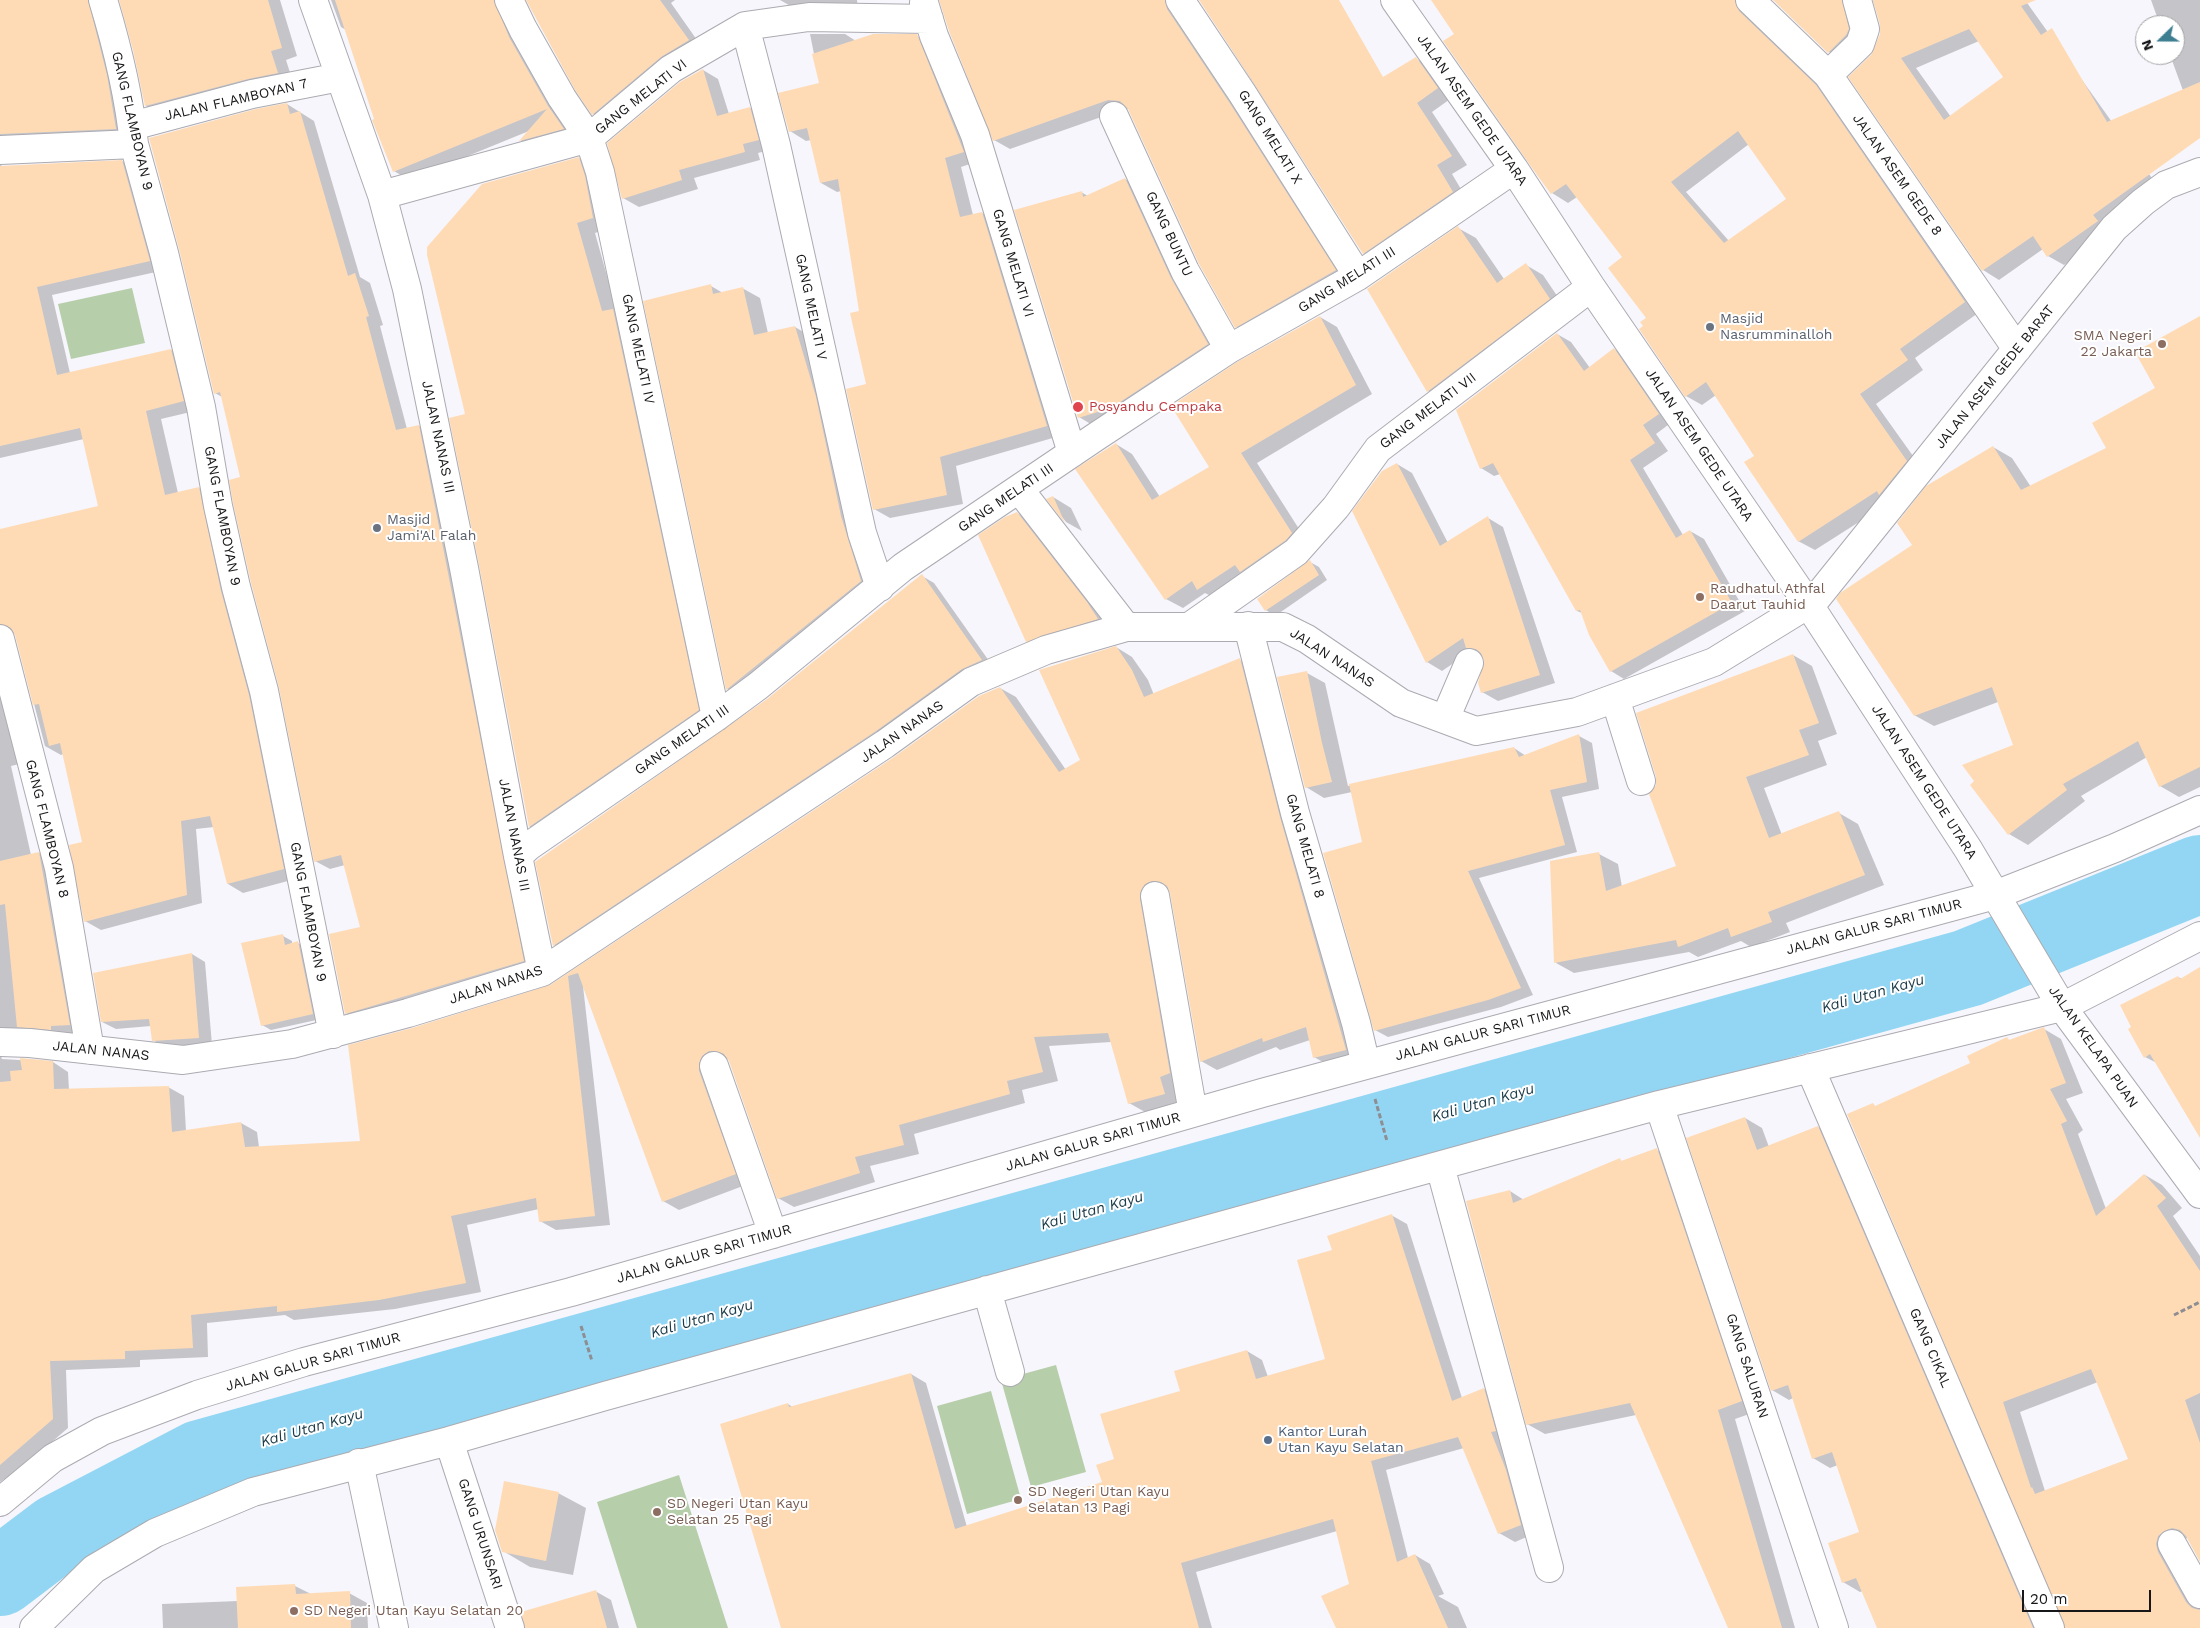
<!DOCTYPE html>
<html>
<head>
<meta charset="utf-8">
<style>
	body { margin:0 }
	#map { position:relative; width:2200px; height:1628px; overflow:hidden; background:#f6f6fc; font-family:"Work Sans",sans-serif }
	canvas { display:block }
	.north { position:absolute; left:2135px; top:15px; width:50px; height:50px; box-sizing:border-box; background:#fff; border:1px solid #a2a2a3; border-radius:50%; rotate:248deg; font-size:14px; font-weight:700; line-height:20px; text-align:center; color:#171719 }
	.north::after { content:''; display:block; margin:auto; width:18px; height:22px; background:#3d7f91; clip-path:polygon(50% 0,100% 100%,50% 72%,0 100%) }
	.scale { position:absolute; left:2022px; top:1590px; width:129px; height:22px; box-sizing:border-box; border:2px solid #171719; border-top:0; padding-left:6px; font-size:15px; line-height:18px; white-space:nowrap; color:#171719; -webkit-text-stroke:4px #fff; paint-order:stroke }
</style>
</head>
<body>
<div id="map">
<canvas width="2200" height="1628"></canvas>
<div class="north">N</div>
<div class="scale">20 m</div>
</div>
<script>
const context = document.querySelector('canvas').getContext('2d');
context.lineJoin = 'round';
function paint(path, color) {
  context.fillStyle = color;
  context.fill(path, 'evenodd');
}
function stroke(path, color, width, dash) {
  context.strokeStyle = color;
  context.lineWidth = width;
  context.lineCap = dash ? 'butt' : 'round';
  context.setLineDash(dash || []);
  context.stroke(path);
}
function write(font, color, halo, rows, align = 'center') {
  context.font = font + ' "Work Sans",sans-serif';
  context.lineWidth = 4;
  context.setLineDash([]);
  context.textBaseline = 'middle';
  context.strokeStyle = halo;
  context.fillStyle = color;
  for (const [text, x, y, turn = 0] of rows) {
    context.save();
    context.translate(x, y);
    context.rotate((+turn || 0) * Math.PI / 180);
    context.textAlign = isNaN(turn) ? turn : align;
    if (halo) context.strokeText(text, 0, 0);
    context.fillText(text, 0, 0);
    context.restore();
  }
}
const green = new Path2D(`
	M132,288L145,343L71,359L58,304Z
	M1056,1365L1086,1472L1031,1487L1001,1380Z
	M991,1391L1021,1499L967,1514L937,1406Z
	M679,1475L728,1628H637L597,1502Z`);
const shadow = new Path2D(`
	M0,0H106L132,138L0,160Z
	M120,0H280L297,56L286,60L293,82L161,115L146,106L134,49Z
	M331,0H512L578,138L536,149L521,141L529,131L409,180L394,171L346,30L341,27Z
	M528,0H675L671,3L704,50L609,123L593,114Z
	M780,0H857L858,10L794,8Z
	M941,0H1183L1351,280L1252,336L1236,327L1129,109H1124L1010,149L994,140Z
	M1200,0H1333L1360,77L1392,82L1416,59L1432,68L1453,97L1432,112L1467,165L1452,174L1468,201L1379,262L1363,253Z
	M1433,0H1754L1832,96L1981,311L1915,358L1923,370L1876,404L1923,470L1892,501L1815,550L1798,541L1756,456L1716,395L1702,405L1686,396L1644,326L1648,318L1624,257L1577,197L1568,203L1552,193L1538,174L1456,35ZM1749,144L1788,199L1729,241L1686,192Z
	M1774,0H1861L1845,62L1829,52Z
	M1873,0H2025L2159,188L2113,231L2064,265L2048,256L2043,249L1999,280L1983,270L1850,77L1872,56L1881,34V25ZM1979,41L2005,77L1951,117L1916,68Z
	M2151,0H2200V137L2170,55H2175V25H2160Z
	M810,34H845L856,41L917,36L933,45L979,161L961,167L973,215L982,213L998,223L1063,435L956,466L963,504L890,518L874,509L867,385L860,312L841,191L837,192L821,183L811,140L806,141L790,131L820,84Z
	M703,70L718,79L729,114L750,108L766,117L774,149L758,153L760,160L694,178L698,189L639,207L623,198Z
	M287,104L314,121L360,277L370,283L383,325L380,326L407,429L419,426L433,434L538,969L361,1021L346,1013L361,928L345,865L330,869L315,861L242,478L222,397L215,393Z
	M579,158L597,169L610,228L595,233L617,312L716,721L548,837L530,827L466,415Z
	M122,161L138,171L165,270L52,295L70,373L171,350L186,359L199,410L161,419L178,493L199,488L214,497L299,878L243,893L228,884L214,827L196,829L202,903L101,930L85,921L84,843L63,754L61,755L45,746L16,635L12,632L5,636L28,762L11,766L31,855L39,853L54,862L85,1033L0,1051V530L99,507L84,439L0,458V162L2,167Z
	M1125,179L1140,188L1223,353L1094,426L1079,417L1081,192L1088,196Z
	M1458,228L1476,238L1504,279L1526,265L1543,275L1566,309L1445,401L1428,391Z
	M711,286L723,293L742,288L760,298L768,333L795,327L812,337L878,591L745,699L727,689L645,302Z
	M1320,317L1337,327L1372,394L1257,463L1308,543L1215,598L1205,593L1183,608L1166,599L1116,444L1132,454L1160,497L1210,468Z
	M2200,317V787L2179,797L2160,786L2147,757L2081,796L2085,801L2028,845L2009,834L1971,785L2015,746L1998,702L1934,726L1914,715L1913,545L1993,447L2012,458L2031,487L2108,449L2157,388Z
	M1557,334L1571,342L1590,368L1614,349L1628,357L1672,422L1656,434L1668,451L1643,468L1683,535L1690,531L1704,539L1745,611L1624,679L1611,671L1582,613L1577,611L1500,474L1494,476L1481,468Z
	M1397,464L1412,473L1448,543L1488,518L1503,527L1555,683L1498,701L1482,692L1486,661L1483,656L1473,650L1442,671L1427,662Z
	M1053,497L1071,508L1082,531L1066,522L1048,499Z
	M1017,513L1026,518L1106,624L1036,646L1027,641Z
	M1310,562L1319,567L1327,580L1275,616L1266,610L1259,599Z
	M922,576L934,583L994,668L566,953L554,945L768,700Z
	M1116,647L1132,657L1148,680L1154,695L1240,660L1256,669L1361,1059L1330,1066L1314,1057L1310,1040L1280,1050L1276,1047L1217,1070L1201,1061L1170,889H1168L1160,893L1180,1103L1145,1112L1129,1103L1111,1042L1049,1046L1058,1081L1022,1090L1025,1103L914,1134L919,1154L870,1166L875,1182L794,1207L778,1198L729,1059L725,1060L751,1183L679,1210L663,1201L583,986L610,1225L556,1230L540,1221L539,1209L467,1225L481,1292L395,1309L294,1320L285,1315L207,1323L208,1357L140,1360V1367L66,1370L68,1428L24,1466L0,1482V1053L2,1059L53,1062L68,1072L69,1090L168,1087L184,1096L186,1131L241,1123L257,1132L259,1147L361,1142L412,1029L551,986L1000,688L1016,697L1066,770L1082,761Z
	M1793,655L1812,666L1837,734L1818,741L1827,765L1764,788L1782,835L1839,813L1858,824L1884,885L1786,923L1790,932L1751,947L1741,941L1698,957L1689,952L1574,973L1556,963L1599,854L1618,864L1622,887L1677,867Z
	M1307,673L1325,683L1348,786L1514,748L1526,756L1579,736L1592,743L1599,789L1562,797L1577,852L1479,878L1533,995L1501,1007L1388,1037L1375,1030L1364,842L1352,792L1324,798L1306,787Z
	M283,936L292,941V944L298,943L307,948L321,1019L271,1030L262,1025Z
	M192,954L205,962L212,1045L166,1048L153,1040L151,1026L116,1029L102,1022Z
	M2200,968V1124L2157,1063L2145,1057L2178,977L2182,979Z
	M2044,1029L2061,1039L2083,1093L2066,1099L2083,1130L2078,1134L2106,1209L2145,1175L2162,1185L2182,1208L2173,1216L2200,1256V1560L2188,1538L2181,1540L2200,1607V1628H2066L1873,1105L1877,1107L1972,1063L2007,1039L2011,1041ZM2098,1382L2129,1460L2045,1491L2020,1412Z
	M1745,1118L1762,1128L1769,1147L1818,1127L1835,1137L2045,1628H1878L1863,1591L1860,1592L1843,1582L1861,1533L1838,1465L1830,1468L1813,1458L1793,1398L1789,1400L1772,1390Z
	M1657,1150L1674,1160L1758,1411L1735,1419L1795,1628H1729L1636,1415L1545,1434L1527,1424L1510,1191L1524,1200L1620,1160L1623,1162Z
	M1391,1215L1407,1224L1462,1398L1484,1389L1499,1398L1536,1533L1515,1542L1499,1533L1464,1448L1386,1470L1408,1558L1415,1555L1430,1564L1444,1594L1438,1596L1458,1607L1467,1628H1368L1350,1584L1337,1531L1196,1572L1212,1628H782L788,1404L794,1408L911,1374L926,1383L967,1527L1103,1483L1115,1460L1181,1392L1247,1351L1262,1360L1268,1377L1326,1360L1333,1251Z
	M558,1493L586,1508L573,1575L530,1567L503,1551Z
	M295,1586L311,1594L349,1593L367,1603L368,1628H163L162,1604L238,1601Z
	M595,1591L611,1600L619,1628H561Z`);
const river = new Path2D(`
	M0,1577L58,1533L200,1459L1968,968L2200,874`);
const building = new Path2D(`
	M0,0H88L107,75L116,129L0,134Z
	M119,0H268L282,48L271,51L278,73L248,79L145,106L133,50Z
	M335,0H494L509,37L548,106L564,129L519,141L547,109L393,172L372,120L374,119Z
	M526,0H660L689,40L661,57L592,115L575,90Z
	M939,0H1165L1167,9L1229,102L1336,270L1235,328L1199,264L1128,109L1120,101L1108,100L993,141L949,31Z
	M1199,0H1339L1383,77L1416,57L1438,88L1417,103L1452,156L1437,165L1453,192L1363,254L1255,85Z
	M1431,0H1735L1739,11L1816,85L1965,302L1900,349L1908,360L1860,394L1907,461L1879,495L1877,491L1798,542L1744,462L1754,456L1706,382L1685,397L1639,329L1643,326L1640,322L1646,318L1608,268L1622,257L1566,184L1551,194L1537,175L1443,41L1454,34ZM1738,131L1786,199L1724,243L1671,182Z
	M1773,0H1842L1849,29L1846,35L1828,53Z
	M1873,0H2036L2021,6L2041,35L2052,28L2107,122L2200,82V138L2093,215L2098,221L2047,257L2033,236L1982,271L1848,77L1871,55L1880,34V25ZM1969,29L2003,77L1944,120L1901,58Z
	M873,34H917L964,152L945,158L960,217L982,212L1047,426L940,457L947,495L873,510L846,389L866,384L850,313L859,311L838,179L820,183L807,128L789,132L778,93L819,83L812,54Z
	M703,69L717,116L750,107L759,140L743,144L745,152L679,170L682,180L622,199L607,143L680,82Z
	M287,103L290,114L300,111L348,276L355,273L369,316L366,317L396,430L419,425L524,961L345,1014L329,934L360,927L341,855L314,862L279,688L251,583L233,503L229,480L240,477L220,392L214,394L179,249L149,138L256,109Z
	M579,157L585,176L593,218L577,223L602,311L613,309L699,710L529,827L479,565L449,418L465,414L427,255V247L482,184Z
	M122,160L150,261L37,287L57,375L171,349L184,401L146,411L165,495L199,487L221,591L249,695L284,869L227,884L210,816L181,821L187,895L84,922L69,845L82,842L60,743L49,746L39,704L33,705L15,635L11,628L0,624V529L98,506L80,428L0,446V166Z
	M1125,178L1171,278L1208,344L1111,408L1078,418L1014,210L1082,191L1083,197Z
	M1458,226L1497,283L1526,263L1550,299L1427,392L1367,289Z
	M711,284L713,294L743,287L754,335L795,326L816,397L841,516L861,581L726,690L643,301Z
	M1320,316L1356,385L1241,453L1292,533L1286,540L1240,572L1235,565L1197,590L1192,581L1165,600L1075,469L1116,443L1152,500L1209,467L1171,406L1237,362Z
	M2200,316V767L2159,787L2138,741L2063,784L2067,790L2008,835L1970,785L1974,781L1962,765L2013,745L1992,687L1914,716L1836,599L1840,593L1912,545L1897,523L1926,486L1993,446L2021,490L2106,448L2092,423L2155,388L2135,352Z
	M1557,333L1584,371L1614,348L1659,414L1643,425L1655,443L1630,460L1676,538L1690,530L1732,603L1610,672L1589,635L1580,610L1576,611L1493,463L1480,469L1456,410Z
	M1397,463L1440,546L1488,516L1540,675L1481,693L1478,683L1484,661L1481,653L1476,649L1466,648L1463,638L1426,663L1352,511L1382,471Z
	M1053,496L1065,523L1046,499Z
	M1017,512L1087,602L1098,619L1026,642L978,535L1005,517Z
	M1310,560L1319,575L1265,611L1257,599Z
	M922,574L982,660L962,669L876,731L553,946L535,862L767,699Z
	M1116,646L1132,670L1144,697L1240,658L1280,817L1346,1050L1313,1058L1306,1027L1263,1042L1262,1038L1200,1062L1170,893L1167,886L1161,882L1152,881L1145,884L1141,890L1140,899L1170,1073L1160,1077L1165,1094L1128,1104L1108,1033L1034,1037L1043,1072L1007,1081L1010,1094L899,1125L904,1145L855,1157L860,1173L777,1199L729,1061L724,1054L716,1051H709L702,1056L699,1064V1071L736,1174L662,1202L578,973L568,976L595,1216L539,1222L536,1198L451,1216L466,1283L379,1300L277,1312V1306L191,1315L193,1348L125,1351V1359L50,1361L53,1419L0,1465V1082L11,1081L10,1071L22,1070L20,1058L53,1061L54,1089L169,1086L172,1132L241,1122L245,1147L360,1141L348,1045L412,1028L550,985L894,757L979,696L1000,687L1059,772L1080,760L1039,670Z
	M1793,654L1819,723L1799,730L1809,755L1746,777L1769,838L1839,811L1865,875L1768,912L1772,922L1731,937L1728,928L1678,947L1676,940L1554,963L1550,861L1599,852L1606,891L1676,866L1649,794L1656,785V777L1636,713Z
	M1307,671L1322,743L1332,782L1305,788L1277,677Z
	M1579,734L1587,782L1550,790L1565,845L1468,871L1521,988L1488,1000L1374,1031L1323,853L1362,842L1349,784L1514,747L1519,757Z
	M39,852L70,1025L51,1026V1030L17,1027L5,904L0,905V861Z
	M283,934L285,945L298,941L313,1014L261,1026L241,943Z
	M192,953L199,1038L152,1041L149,1019L101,1022L93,973Z
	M2200,967V1138L2150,1054L2144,1058L2128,1029L2131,1027L2120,1005L2178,976L2180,979Z
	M2044,1027L2066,1083L2050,1089L2067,1121L2061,1124L2096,1216L2144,1174L2166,1198L2157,1206L2200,1271V1393L2185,1400L2200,1443V1562L2186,1536L2180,1530L2172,1528L2164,1531L2158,1536L2156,1544L2158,1552L2186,1602L2192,1608L2200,1610V1628H2065L1847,1114L1873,1103L1875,1106L1970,1063L1967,1056L2007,1037L2009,1040ZM2091,1369L2128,1459L2035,1494L2032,1487L2031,1488L2003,1402Z
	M1745,1117L1757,1150L1818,1126L2033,1628H1877L1856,1578L1842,1583L1828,1543L1859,1532L1832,1452L1812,1459L1788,1385L1771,1391L1686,1138Z
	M1657,1148L1742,1401L1718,1410L1782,1628H1728L1630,1403L1526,1425L1466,1201L1510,1190L1513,1203L1620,1158L1621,1161Z
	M1392,1214L1452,1401L1484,1388L1496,1431L1491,1432L1506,1470L1521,1525L1498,1534L1458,1437L1371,1461L1397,1562L1415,1554L1448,1628H1336L1321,1596L1349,1584L1333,1519L1181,1563L1199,1628H781L720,1424L788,1403L789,1407L911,1373L955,1529L1102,1482L1096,1465L1114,1459L1100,1414L1180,1391L1174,1371L1247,1350L1256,1379L1325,1359L1297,1260L1332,1250L1327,1236Z
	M504,1481L559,1492L546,1561L502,1552L495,1530Z
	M295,1584L296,1594L350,1591L351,1628H238L236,1587Z
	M596,1590L607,1628H525L521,1612Z`);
const path = new Path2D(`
	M1375,1099L1387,1141
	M2174,1315L2200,1302
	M581,1326L592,1361`);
const minor = new Path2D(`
	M103,0C117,46 129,96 134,144L164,253L201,407L218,506L236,587L264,691L333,1034
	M313,0L382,195L407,289L464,568L518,856L542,972
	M509,0L523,29L562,98L589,138L600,172L716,717
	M1180,0L1242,93L1358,276
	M1395,0L1514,169L1591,287L1809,605L1968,849L2062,1007L2200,1194
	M1750,0L1828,75
	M1857,0L1865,29L1860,44L1828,75L2017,349
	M924,3L934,36L975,135L1072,453
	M745,26L776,145L862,533L880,587
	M1114,116L1185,271L1229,349
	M132,126L252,94L340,77
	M0,150L134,144
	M382,195L589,138L671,69L745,26L809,17L929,19
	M1019,489L1126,627
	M1248,626L1295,813L1356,1023L1366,1065
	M1189,627L1296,552L1336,507L1378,449L1591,287
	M0,639L59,868L90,1050
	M1615,698L1641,781
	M1445,719L1469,663
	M518,856L529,846L716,717L758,686L903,567L1097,436L1229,349L1358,276L1514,169
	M1155,896L1193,1113
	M0,1042L30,1043L183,1060L292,1044L408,1013L542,972L885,744L971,682L1046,650L1126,627H1283L1307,639L1401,703L1476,731L1577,712L1714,662L1815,600L2114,228L2143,202L2166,185L2200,172
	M714,1066L773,1234
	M1810,1068L2050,1628
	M1659,1105L1834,1628
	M1440,1166L1549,1568
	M987,1290L1010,1372
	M449,1441L510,1628
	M359,1463L394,1628
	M0,1502L53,1458L102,1431L197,1395L304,1362L571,1292L1262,1093L1995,895L2115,848L2200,810
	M2172,1544L2200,1594
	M34,1628L94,1569L155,1533L253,1492L449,1441L605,1396L1659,1105L2062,1007L2200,936`);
const markers = [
	[1710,327,5,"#6b7280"],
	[2162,344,5,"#8d6e63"],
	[1078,407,6,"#e0444e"],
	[377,528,5,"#6b7280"],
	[1700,597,5,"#8d6e63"],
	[1268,1440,5,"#5c6f8a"],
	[1018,1500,5,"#8d6e63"],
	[657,1512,5,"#8d6e63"],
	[294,1611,5,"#8d6e63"]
];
const streetNames = [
	["GANG MELATI VI",641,97,-38],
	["JALAN FLAMBOYAN 7",236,100,-13],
	["JALAN ASEM GEDE UTARA",1472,110,55],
	["GANG FLAMBOYAN 9",132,121,77],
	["GANG MELATI X",1270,137,58],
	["JALAN ASEM GEDE 8",1897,175,55],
	["GANG BUNTU",1169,234,65],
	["GANG MELATI VI",1013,263,73],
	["GANG MELATI III",1347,280,-32],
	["GANG MELATI V",811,307,78],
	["GANG MELATI IV",638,349,78],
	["JALAN ASEM GEDE BARAT",1995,377,-51],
	["GANG MELATI VII",1428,411,-37],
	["JALAN NANAS III",438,437,78],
	["JALAN ASEM GEDE UTARA",1699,445,56],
	["GANG MELATI III",1006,498,-34],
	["GANG FLAMBOYAN 9",222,516,79],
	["JALAN NANAS",1332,658,33],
	["JALAN NANAS",902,732,-35],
	["GANG MELATI III",682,740,-35],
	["JALAN ASEM GEDE UTARA",1924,782,57],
	["GANG FLAMBOYAN 8",47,829,76],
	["JALAN NANAS III",514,835,79],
	["GANG MELATI 8",1305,846,74],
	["GANG FLAMBOYAN 9",308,912,79],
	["JALAN GALUR SARI TIMUR",1874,927,-15],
	["JALAN NANAS",496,985,-18],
	["JALAN GALUR SARI TIMUR",1483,1033,-15],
	["JALAN KELAPA PUAN",2093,1047,55],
	["JALAN NANAS",101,1051,6],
	["JALAN GALUR SARI TIMUR",1093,1142,-16],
	["JALAN GALUR SARI TIMUR",704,1254,-16],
	["GANG CIKAL",1930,1348,67],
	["JALAN GALUR SARI TIMUR",313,1362,-16],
	["GANG SALURAN",1747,1366,72],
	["GANG URUNSARI",480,1534,72]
];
const worshipNames = [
	["Masjid",1720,319],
	["Nasrumminalloh",1720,335],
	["Masjid",387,520],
	["Jami'Al Falah",387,536]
];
const educationNames = [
	["SMA Negeri",2152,336,"right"],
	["22 Jakarta",2152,352,"right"],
	["Raudhatul Athfal",1710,589],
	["Daarut Tauhid",1710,605],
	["SD Negeri Utan Kayu",1028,1492],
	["Selatan 13 Pagi",1028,1508],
	["SD Negeri Utan Kayu",667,1504],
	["Selatan 25 Pagi",667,1520],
	["SD Negeri Utan Kayu Selatan 20",304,1611]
];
const healthNames = [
	["Posyandu Cempaka",1089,407]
];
const serviceNames = [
	["Kantor Lurah",1278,1432],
	["Utan Kayu Selatan",1278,1448]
];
const waterNames = [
	["Kali Utan Kayu",1873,994,-16],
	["Kali Utan Kayu",1483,1103,-16],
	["Kali Utan Kayu",1092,1211,-16],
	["Kali Utan Kayu",702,1319,-16],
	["Kali Utan Kayu",312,1428,-16]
];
paint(green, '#b7ceab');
paint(shadow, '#0003');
stroke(river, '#92d6f3', 78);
paint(building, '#ffdbb5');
stroke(minor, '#ababb1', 30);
stroke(path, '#8d8d92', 3, [5, 2.5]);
stroke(minor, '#fff', 28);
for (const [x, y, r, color] of markers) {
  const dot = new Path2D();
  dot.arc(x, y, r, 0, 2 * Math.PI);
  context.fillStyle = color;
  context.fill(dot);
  stroke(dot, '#fff', 2);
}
write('14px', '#171719', '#fff', streetNames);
write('14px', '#5b616d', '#fff', worshipNames, 'left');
write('14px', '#785e54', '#fff', educationNames, 'left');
write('14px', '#be3a42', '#fff', healthNames, 'left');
write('14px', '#4e5e75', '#fff', serviceNames, 'left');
write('italic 15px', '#1a3a47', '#fff', waterNames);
</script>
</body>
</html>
